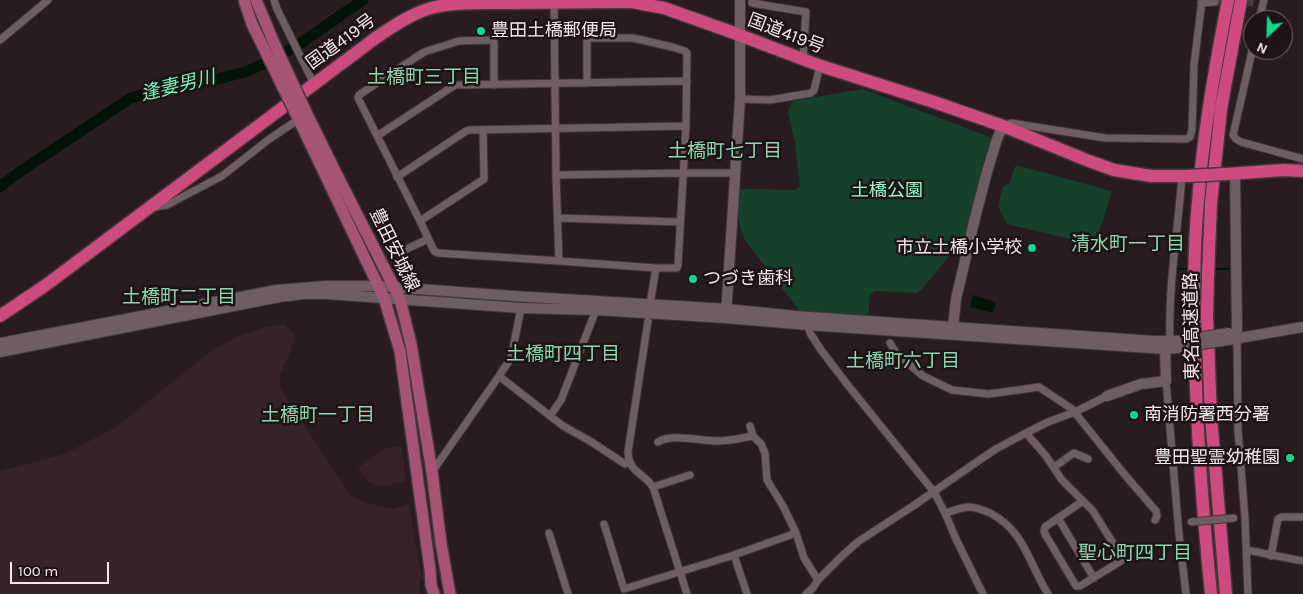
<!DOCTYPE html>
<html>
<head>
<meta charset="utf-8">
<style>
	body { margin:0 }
	#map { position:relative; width:1303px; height:594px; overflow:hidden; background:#291c20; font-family:Karla,sans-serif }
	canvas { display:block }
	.north { position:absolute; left:1243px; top:10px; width:50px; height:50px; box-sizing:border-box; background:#1f1317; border:1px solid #73686b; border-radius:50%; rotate:204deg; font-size:14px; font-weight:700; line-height:20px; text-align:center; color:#f1e7ea }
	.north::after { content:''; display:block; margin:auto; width:18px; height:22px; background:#0dd98a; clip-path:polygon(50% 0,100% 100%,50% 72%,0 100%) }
	.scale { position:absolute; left:10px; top:562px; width:99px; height:22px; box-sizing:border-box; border:2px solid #f1e7ea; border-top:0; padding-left:6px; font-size:15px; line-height:18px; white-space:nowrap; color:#f1e7ea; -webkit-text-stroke:4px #1f1317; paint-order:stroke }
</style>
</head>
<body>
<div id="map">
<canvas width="1303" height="594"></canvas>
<div class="north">N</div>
<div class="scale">100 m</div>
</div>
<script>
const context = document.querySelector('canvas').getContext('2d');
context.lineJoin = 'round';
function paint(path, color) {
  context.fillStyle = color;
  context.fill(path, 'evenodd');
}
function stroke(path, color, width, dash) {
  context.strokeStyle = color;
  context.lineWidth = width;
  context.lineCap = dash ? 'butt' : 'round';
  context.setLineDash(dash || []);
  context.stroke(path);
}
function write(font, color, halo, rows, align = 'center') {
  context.font = font + ' Karla,"Noto Sans JP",sans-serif';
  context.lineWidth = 5;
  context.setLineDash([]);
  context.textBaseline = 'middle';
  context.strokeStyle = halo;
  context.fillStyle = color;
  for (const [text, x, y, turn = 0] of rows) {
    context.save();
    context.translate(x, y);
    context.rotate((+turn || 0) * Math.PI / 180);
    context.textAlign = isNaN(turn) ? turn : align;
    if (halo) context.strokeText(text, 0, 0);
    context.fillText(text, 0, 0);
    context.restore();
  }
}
const built = new Path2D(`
	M284,324L295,334L291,350L280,374V388L350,495L363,502L393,509L409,504L421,573L419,594H0V471L64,454L115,428L214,349L239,336L265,327Z
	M401,446L406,481L381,487L367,481L358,468L385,448Z`);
const green = new Path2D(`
	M863,89L992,138V142L966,236L922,289L917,293L875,291L870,294L868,317L807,313L798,309L744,239L738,218L740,189L795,190L800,186L795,143L788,112L793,101Z
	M1016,165L1112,191L1095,245L1007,224L998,206L1003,187L1009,183Z`);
const water = new Path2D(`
	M973,295L996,302L993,313L970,307Z`);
const stream = new Path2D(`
	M1176,269H1188
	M1213,269H1231`);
const river = new Path2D(`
	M0,187L21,171L129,99L149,92L186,87L245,72L261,65L295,47L363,0`);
const streetTunnel = new Path2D(`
	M1215,2L1255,3`);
const street = new Path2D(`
	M274,0L277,9L314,84
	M752,0V3L806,12L803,59
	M554,2L556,175L559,261L656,268L651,298
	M1201,3L1215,2
	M1259,20L1264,0
	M0,40L48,0
	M1253,47L1233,135L1236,139L1241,142L1303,159
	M587,83V40L589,38H633L672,47L685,51L687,53L686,126L678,265L677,268H656
	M740,99L770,100L811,93L814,90L820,66
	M1005,125L1011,123L1105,138L1187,139L1190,137L1192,130L1194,65L1202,0
	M483,130L484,179L420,221L358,98L359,95L424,52L459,41L492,40L494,42V85
	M377,136L455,85L687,81
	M556,175L683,173H736
	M397,177L466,131L470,130L686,126
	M155,207L167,205L222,176L268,140L293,123L299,121
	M558,218L680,222
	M420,221L434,251L438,253L559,261
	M398,253L428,239
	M648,321L628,452C629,473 643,472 653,487L687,594
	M808,325L810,333L821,350L847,384L934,492L945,513L956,539L983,594
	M1237,335L1238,430L1245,518L1248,594
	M1170,341C1168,285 1178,231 1182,176
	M890,343L896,353L923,376L952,390L989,394L1039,387L1072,409L1125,475L1156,511L1157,516L1155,520
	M499,376L511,358L521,308
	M1166,381L1179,534L1186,594
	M550,416L561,400L596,310
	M750,426L753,436L761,444L765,453L767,480L783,506L796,533
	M1026,433L1046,456L1062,480L1093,511L1121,556V561L1080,586H1076L1045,534L1044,531L1045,527L1083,501
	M658,442C672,433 701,441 718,441C730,441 741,438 753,436
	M1054,467L1074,453L1088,459
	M432,472L499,376L563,426L590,441L625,464L628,461
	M653,487L690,475
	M945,513C953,511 959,508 968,507C976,507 983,510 990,513C1025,531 1029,564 1048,594
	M1058,518L1094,578
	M604,524L624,589L734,555L747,594
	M549,533L568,594
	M1247,550L1303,561
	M734,555L796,533L804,558L818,580
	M1271,556L1278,519L1282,517H1303
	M806,594L813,588L818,580L843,555L859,541L913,506L981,459L996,449L1026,433L1048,422L1075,412L1107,396`);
const secondary = new Path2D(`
	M1235,174L1237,332
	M726,315L740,99V0
	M953,327L956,299L975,218L987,172L997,139L1003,126
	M1228,340L1303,327
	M0,343L277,290L326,286H378L514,296L727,309L795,316L1154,341H1176
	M0,352L279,297L303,294H327L521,308L596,310L726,318L808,325L1165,349L1177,348
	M1107,396L1141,384L1166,381L1165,349`);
const primary = new Path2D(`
	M306,112L336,173L400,299L411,344L432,472L441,543L450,594
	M297,116L384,298L400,351L430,569L431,585L434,594`);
const highway = new Path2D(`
	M1226,174L1284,170L1303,171
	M0,316L46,285L377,37C395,25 414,12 435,7C459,2 484,3 508,3C544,3 580,2 615,2H632L664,8L726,30L821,66L931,101L1003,126L1089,161L1114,170L1151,176H1186
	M1211,594C1203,515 1197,436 1195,357C1194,305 1193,253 1198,202C1203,134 1215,67 1228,0
	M1226,594L1211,417L1207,315L1208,276L1211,203L1221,109L1241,0`);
const streetBridge = new Path2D(`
	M1191,522L1234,518`);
const secondaryBridge = new Path2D(`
	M1176,341L1229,333
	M1176,348L1228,340`);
const primaryBridge = new Path2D(`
	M244,0L252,24L297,116
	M256,0L274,43L306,112`);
const highwayBridge = new Path2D(`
	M1186,176L1226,174`);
const markers = [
	[481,31,5,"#0dd98a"],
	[1032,248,5,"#0dd98a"],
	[693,279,5,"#0dd98a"],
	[1134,415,5,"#0dd98a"],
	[1290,458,5,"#0dd98a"]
];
const poiNames = [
	["豊田土橋郵便局",491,31],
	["市立土橋小学校",1022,248,"right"],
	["つづき歯科",703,279],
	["南消防署西分署",1144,415],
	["豊田聖霊幼稚園",1280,458,"right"]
];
const streetNames = [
	["国道419号",786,34,21],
	["国道419号",341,42,-36],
	["豊田安城線",394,250,64],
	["東名高速道路",1192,326,-91]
];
const parkNames = [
	["土橋公園",887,191]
];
const neighbourhoodNames = [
	["土橋町三丁目",424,78],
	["土橋町七丁目",725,152],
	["清水町一丁目",1128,245],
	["土橋町二丁目",179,298],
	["土橋町四丁目",563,355],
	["土橋町六丁目",903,362],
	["土橋町一丁目",318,416],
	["聖心町四丁目",1135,554]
];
const waterNames = [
	["逢妻男川",178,86,-14]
];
paint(built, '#362329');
paint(green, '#15412b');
paint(water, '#001507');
stroke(stream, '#001507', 2);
stroke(river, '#001507', 11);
stroke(streetTunnel, '#473a3e', 7, [7, 3.5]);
stroke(street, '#42383b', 9);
stroke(secondary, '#42383b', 12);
stroke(primary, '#42383b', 14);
stroke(highway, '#42383b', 15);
stroke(street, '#6e5e63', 7);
stroke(secondary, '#6e5e63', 10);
stroke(primary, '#a75374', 11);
stroke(highway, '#cd4b7f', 12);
stroke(streetBridge, '#42383b', 9, []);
stroke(secondaryBridge, '#42383b', 12, []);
stroke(primaryBridge, '#42383b', 14, []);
stroke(highwayBridge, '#42383b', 15, []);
stroke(streetBridge, '#6e5e63', 7);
stroke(secondaryBridge, '#6e5e63', 10);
stroke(primaryBridge, '#a75374', 11);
stroke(highwayBridge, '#cd4b7f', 12);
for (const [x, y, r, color] of markers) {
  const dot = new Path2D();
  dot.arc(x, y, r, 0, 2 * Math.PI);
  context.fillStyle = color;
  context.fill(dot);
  stroke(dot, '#1f1317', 2);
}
write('18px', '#f1e7ea', '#1f1317', poiNames, 'left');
write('18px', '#f1e7ea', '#1f1317', streetNames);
write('18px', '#9dfac5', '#1f1317', parkNames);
write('19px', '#8ad8ab', '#1f1317', neighbourhoodNames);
write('italic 19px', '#78f3b2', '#1f1317', waterNames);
</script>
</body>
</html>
